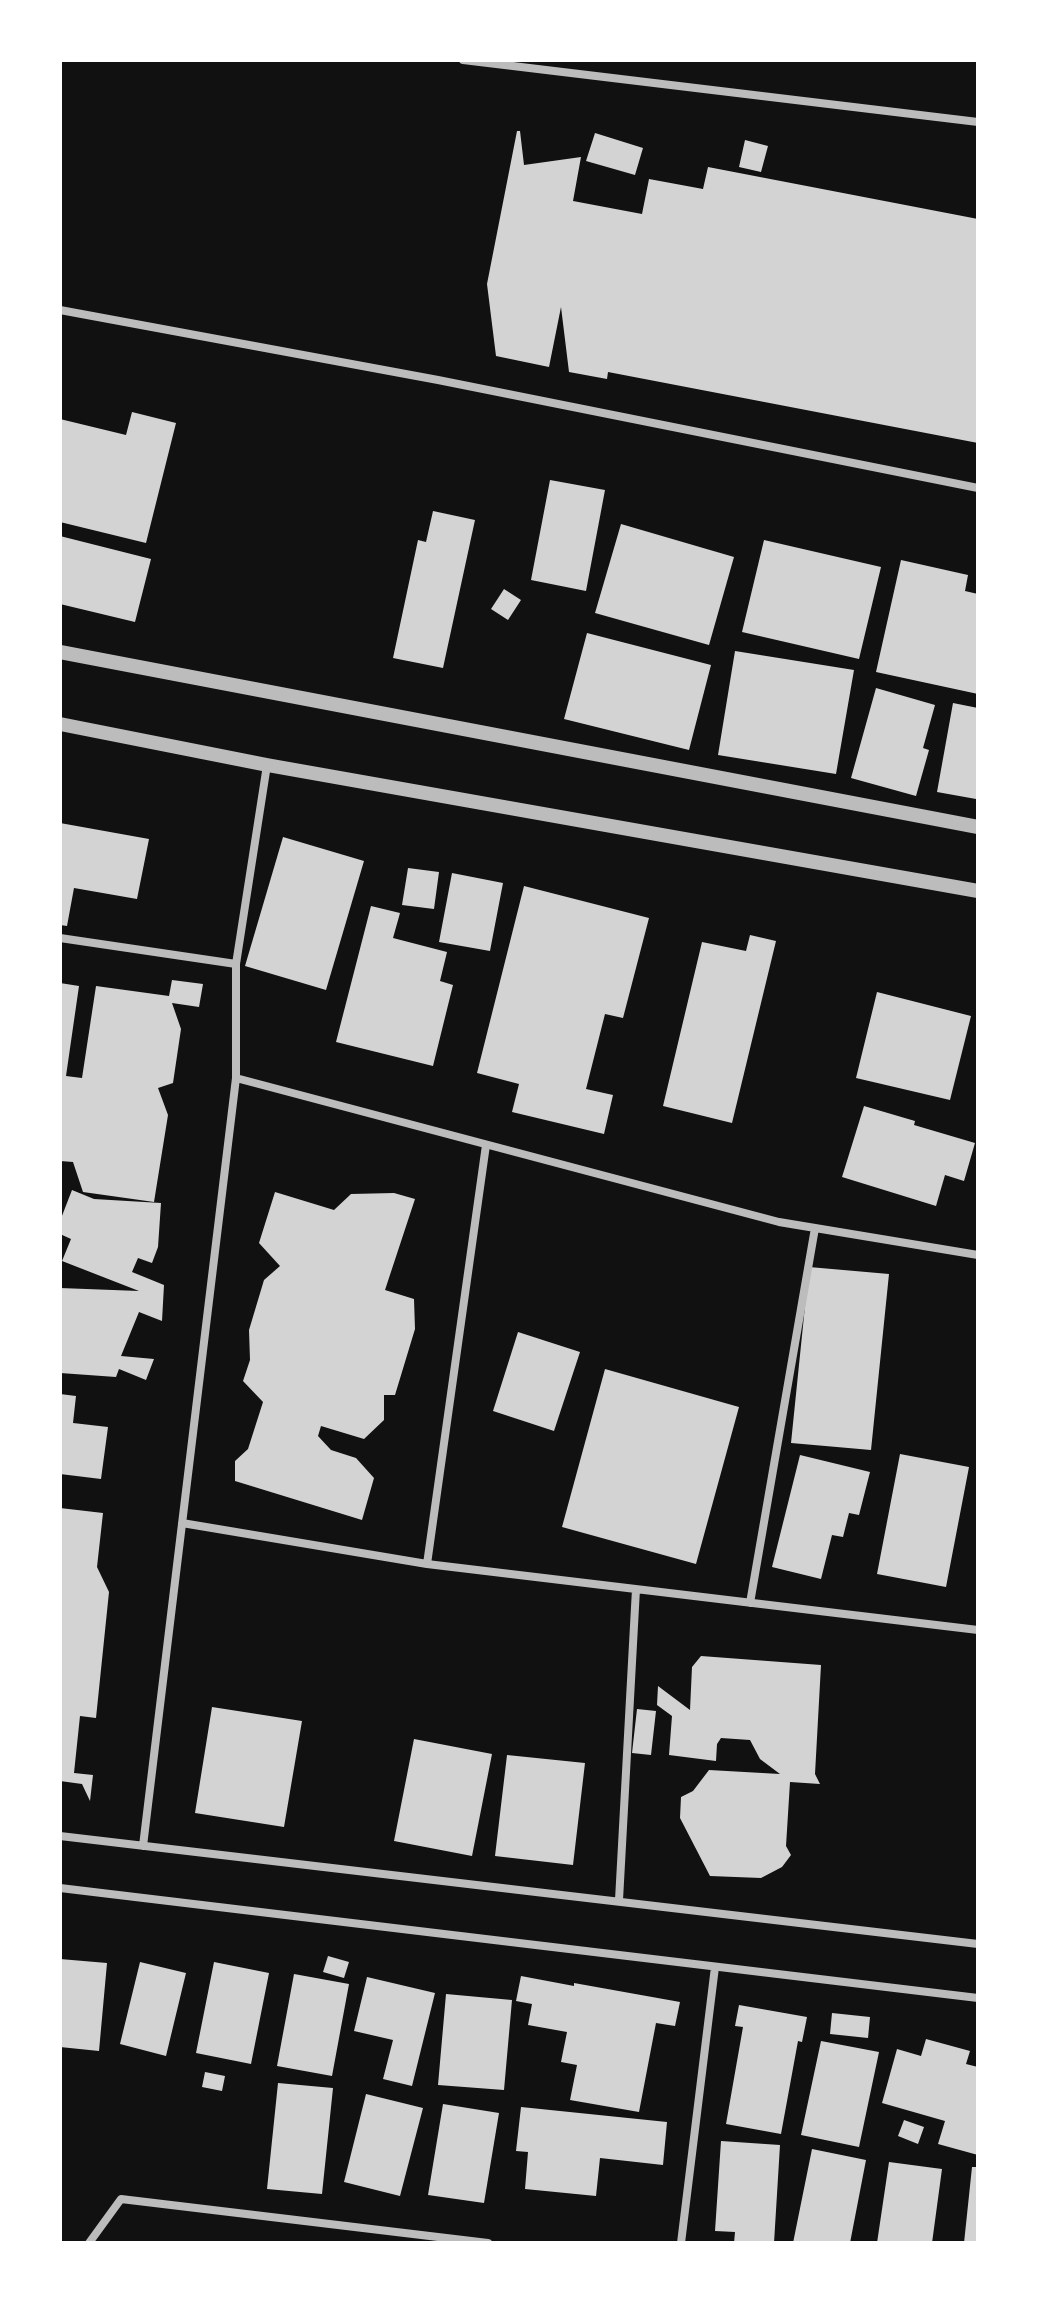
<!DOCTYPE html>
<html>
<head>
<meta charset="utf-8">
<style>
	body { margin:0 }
	#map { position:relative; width:1038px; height:2303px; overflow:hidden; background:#111; font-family:"Fira Sans Condensed",sans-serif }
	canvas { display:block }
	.frame { position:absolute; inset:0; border:62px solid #fff; pointer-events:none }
</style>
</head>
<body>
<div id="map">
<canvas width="1038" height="2303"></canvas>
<div class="frame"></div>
</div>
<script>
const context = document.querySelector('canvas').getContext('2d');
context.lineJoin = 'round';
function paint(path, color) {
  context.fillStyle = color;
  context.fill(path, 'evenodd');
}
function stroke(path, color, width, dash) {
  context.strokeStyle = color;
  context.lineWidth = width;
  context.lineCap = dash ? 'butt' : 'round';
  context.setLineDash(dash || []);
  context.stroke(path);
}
const building = new Path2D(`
	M517,131H520L524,165L581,157L573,201L642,214L649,179L703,189L708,167L978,219V443L608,372L607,379L569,372L561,307L549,367L496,356L487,284Z
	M595,133L643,148L635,175L586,161Z
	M745,140L768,146L761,172L739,167Z
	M132,412L176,423L146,543L60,522V419L126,435Z
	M550,480L605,490L586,591L531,580Z
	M433,511L475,520L443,668L393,658L418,540L426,542Z
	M621,524L734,557L709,645L595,613Z
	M60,536L151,559L135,622L60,604Z
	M764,540L881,567L859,659L742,632Z
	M901,560L968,575L965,591L978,594V694L876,672Z
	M504,589L521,600L508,620L491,609Z
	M587,633L711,665L689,750L564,719Z
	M735,651L854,670L836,774L718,755Z
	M876,688L935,705L923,748L929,750L916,796L851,778Z
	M953,703L978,708L976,799L937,792Z
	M60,823L149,839L137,899L74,888L67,926L60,925Z
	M283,837L364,861L326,990L245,966Z
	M408,868L439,872L434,909L402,905Z
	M452,873L503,883L490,951L439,942Z
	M524,886L649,918L623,1018L605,1014L586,1089L613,1095L604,1134L512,1112L519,1084L477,1073Z
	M371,906L400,913L393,938L447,952L440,981L453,985L433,1066L336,1042Z
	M750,935L776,941L732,1123L663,1106L702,942L746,951Z
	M172,980L203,984L199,1007L172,1003L181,1029L173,1083L158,1088L168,1115L154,1202L83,1192L73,1162L60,1161V983L79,986L66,1076L82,1078L96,986L169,996Z
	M877,992L971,1016L950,1100L856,1078Z
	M864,1106L915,1121L914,1125L975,1143L964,1181L945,1175L936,1206L842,1177Z
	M72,1190L94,1199L161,1203L158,1247L152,1263L138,1258L132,1272L164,1285L162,1321L139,1312L121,1356L154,1359L146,1380L119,1369L116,1377L60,1373V1288L139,1291L62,1261L71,1239L60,1234V1221Z
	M275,1192L334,1210L351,1194L394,1193L415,1199L385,1290L414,1299L415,1329L395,1395H384V1420L364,1439L321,1426L318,1436L331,1450L356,1458L374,1478L362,1520L235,1481V1461L248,1449L263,1402L243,1381L250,1360L249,1330L264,1280L280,1266L259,1243Z
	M809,1267L889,1274L871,1450L791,1443Z
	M518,1332L580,1352L554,1431L493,1411Z
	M605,1369L739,1407L696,1564L562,1527Z
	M60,1394L76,1396L73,1423L108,1427L101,1479L60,1474Z
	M900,1454L969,1467L946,1587L877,1574Z
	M800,1455L870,1472L859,1515L849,1513L843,1537L832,1535L821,1579L772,1567Z
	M60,1508L103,1513L97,1567L109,1592L96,1718L80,1716L74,1773L93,1775L90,1801L82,1784L60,1781Z
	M701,1656L821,1665L815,1774L820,1784L790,1782L786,1846L791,1855L782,1867L761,1878L710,1876L680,1818L681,1797L693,1791L709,1770L780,1774L760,1759L750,1740L721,1738L717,1744L716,1761L669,1755L672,1716L657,1705L658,1686L690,1710L692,1667Z
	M212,1707L302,1721L284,1827L195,1813Z
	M637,1709L656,1711L651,1755L632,1753Z
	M414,1739L492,1754L472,1856L394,1841Z
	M507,1755L585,1763L573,1865L495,1856Z
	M328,1956L349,1962L344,1978L323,1972Z
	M60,1959L107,1963L99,2051L60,2047Z
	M140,1962L186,1973L166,2056L120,2044Z
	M214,1962L269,1973L251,2064L196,2053Z
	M294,1974L349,1984L332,2076L277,2066Z
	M521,1976L574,1986V1983L680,2002L675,2026L656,2023L639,2112L570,2100L577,2065L561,2062L567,2032L528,2025L532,2004L516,2001Z
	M367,1977L435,1993L412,2086L383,2079L393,2040L354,2031Z
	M446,1994L512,2000L504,2090L438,2085Z
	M739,2005L807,2017L802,2042L798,2041L781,2134L726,2124L743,2027L735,2026Z
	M832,2013L870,2017L868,2038L830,2034Z
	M926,2039L970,2051L966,2064L978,2067V2155L938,2144L945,2121L882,2103L897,2049L921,2056Z
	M821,2041L879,2052L859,2147L801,2135Z
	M205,2072L225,2076L222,2091L202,2087Z
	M278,2083L333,2088L322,2194L267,2189Z
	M366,2094L423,2108L400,2196L344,2182Z
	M443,2104L499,2113L484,2203L428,2195Z
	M521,2107L667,2122L663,2165L600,2158L596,2196L525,2189L528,2152L516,2151Z
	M904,2120L924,2127L918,2144L898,2136Z
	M721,2141L780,2145L774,2243H734L735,2232L715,2231Z
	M812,2149L866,2160L850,2243H793Z
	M889,2162L942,2169L932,2243H877Z
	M972,2167H978V2243H964Z`);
const minor = new Path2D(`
	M463,60L978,122
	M60,310L438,380L978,488
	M60,938L236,964
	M236,1078L779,1222L978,1255
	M182,1523L427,1564L978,1630
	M427,1564L486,1145
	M750,1603L815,1228
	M60,1836L978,1944
	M143,1846L236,1078V964L267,765
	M60,1888L978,1998
	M619,1900L636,1589
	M89,2243L121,2199L488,2243
	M681,2243L715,1967`);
const tertiary = new Path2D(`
	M60,652L978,827
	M60,724L267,765L978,891`);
paint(building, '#d3d3d3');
stroke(minor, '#bcbcbc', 8);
stroke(tertiary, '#bcbcbc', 14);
</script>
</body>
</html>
